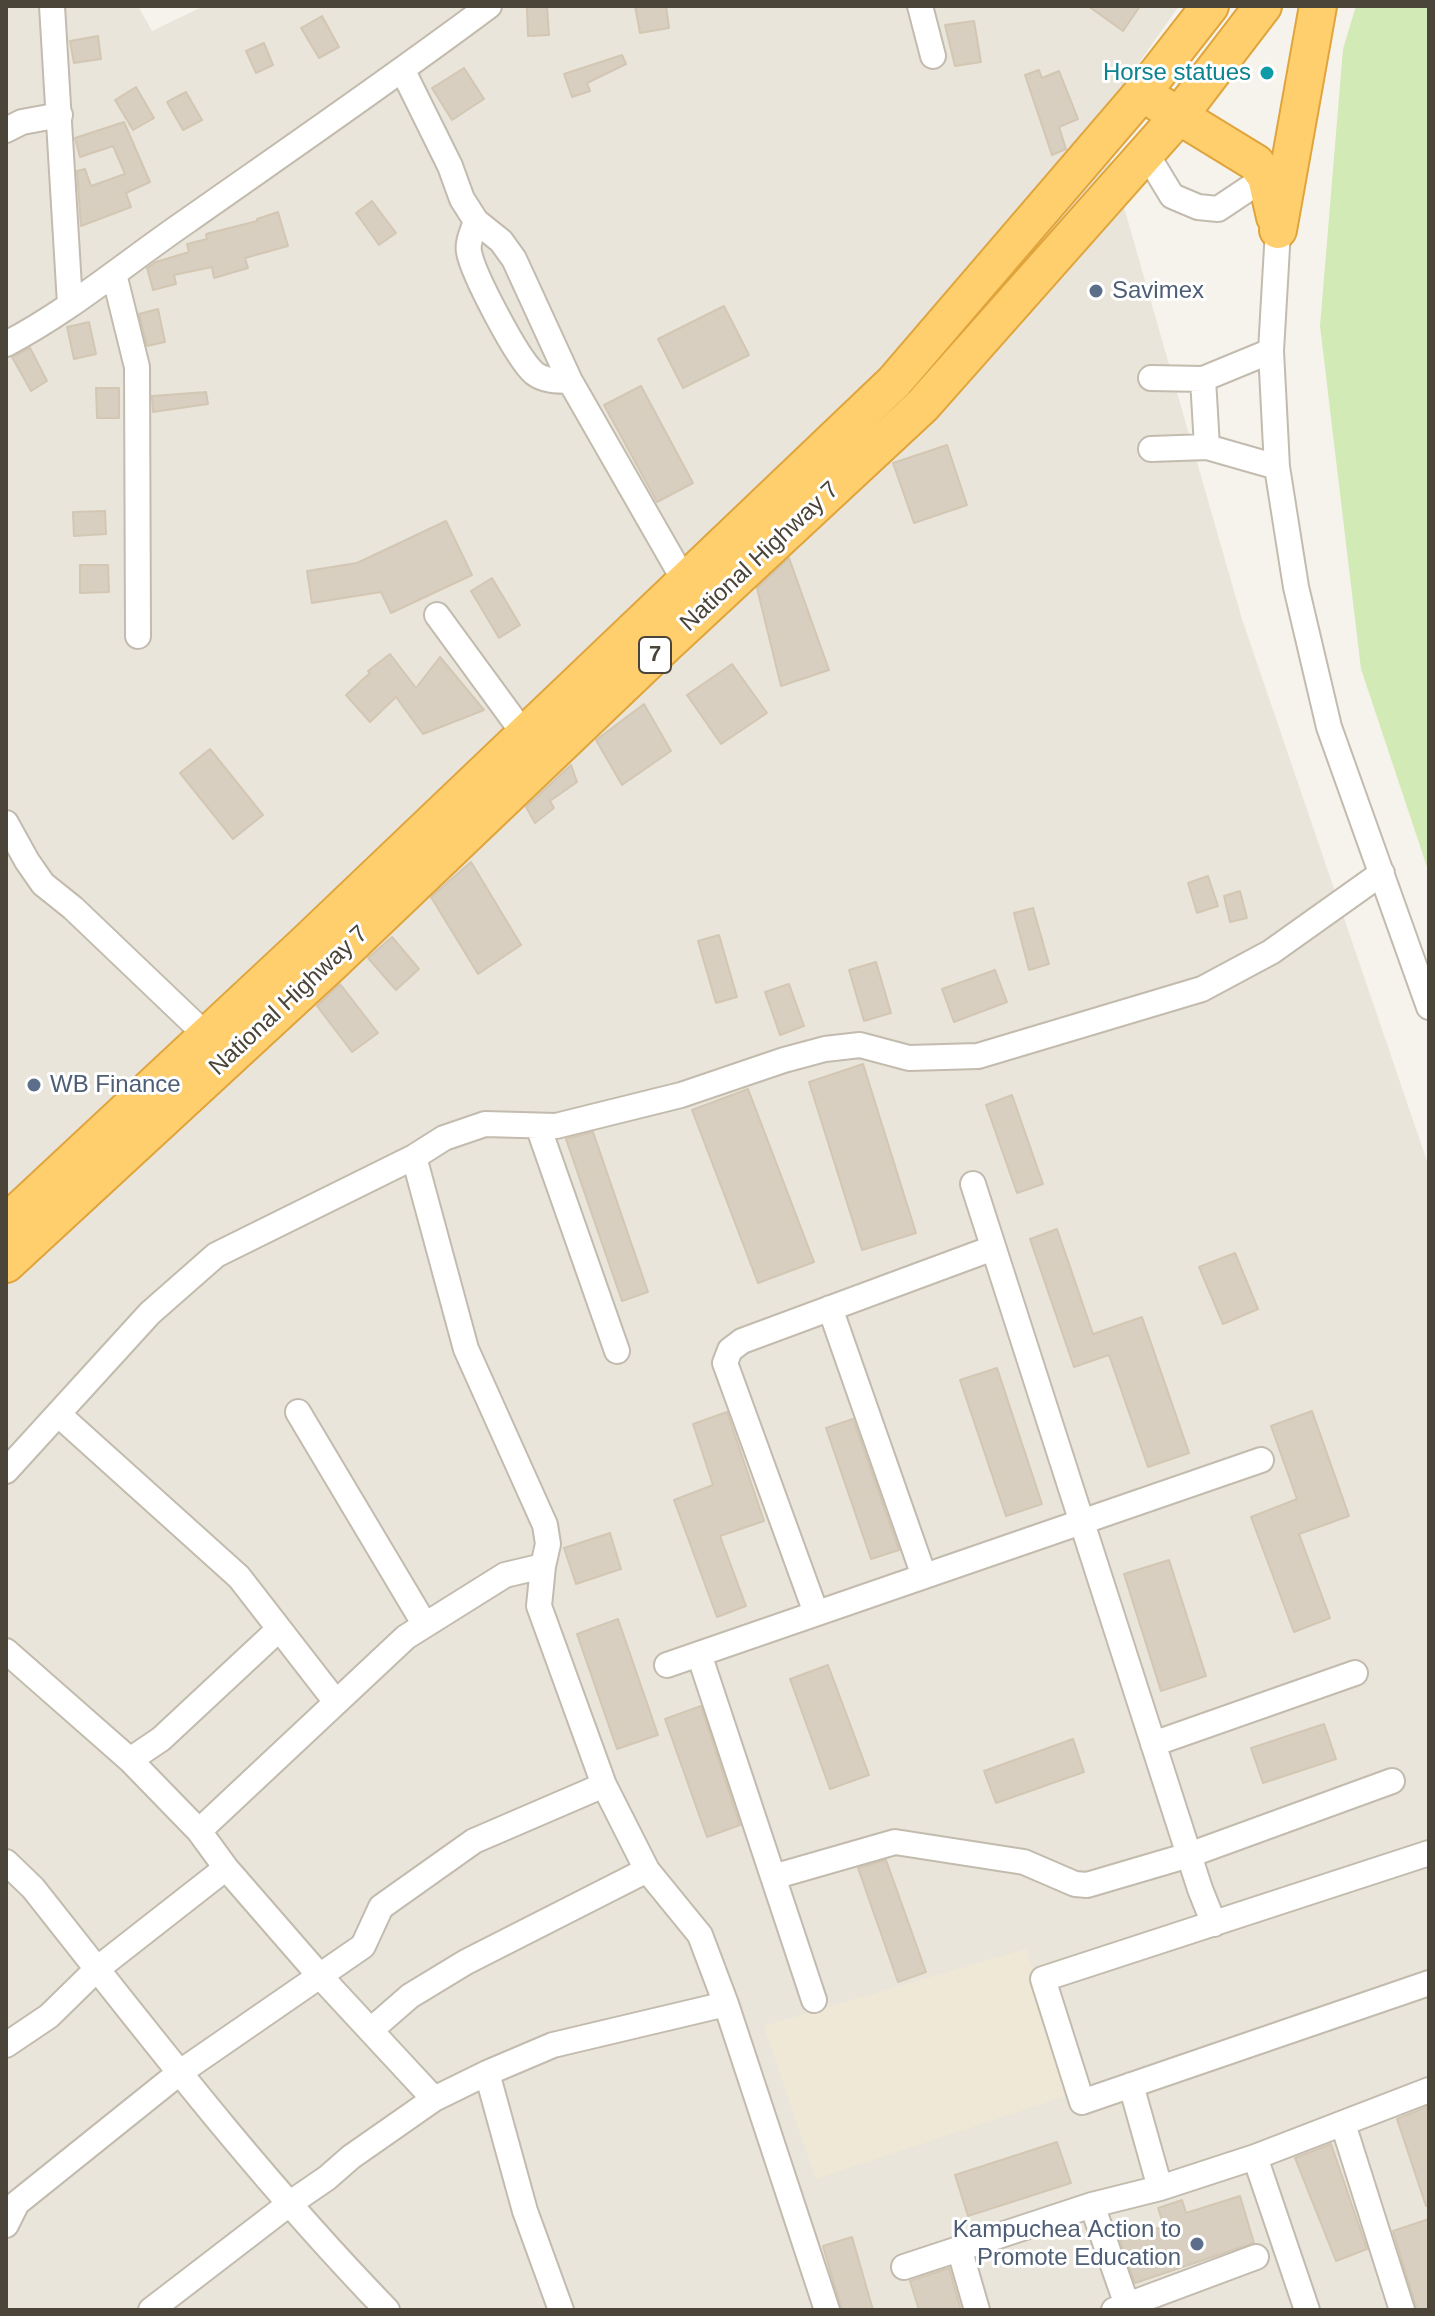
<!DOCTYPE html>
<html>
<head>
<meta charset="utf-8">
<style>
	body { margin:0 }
	#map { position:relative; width:1435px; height:2316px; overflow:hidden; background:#f6f3ec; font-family:Arial,sans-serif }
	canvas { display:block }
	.frame { position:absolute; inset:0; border:8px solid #4b4439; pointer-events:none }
</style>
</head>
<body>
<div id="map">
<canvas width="1435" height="2316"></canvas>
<div class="frame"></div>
</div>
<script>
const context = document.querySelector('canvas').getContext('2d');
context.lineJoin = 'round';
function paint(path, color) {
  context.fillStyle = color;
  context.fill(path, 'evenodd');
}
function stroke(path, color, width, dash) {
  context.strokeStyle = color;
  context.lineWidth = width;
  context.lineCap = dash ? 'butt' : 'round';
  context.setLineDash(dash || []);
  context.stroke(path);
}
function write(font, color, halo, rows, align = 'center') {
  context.font = font + ' Arial,sans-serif';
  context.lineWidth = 6;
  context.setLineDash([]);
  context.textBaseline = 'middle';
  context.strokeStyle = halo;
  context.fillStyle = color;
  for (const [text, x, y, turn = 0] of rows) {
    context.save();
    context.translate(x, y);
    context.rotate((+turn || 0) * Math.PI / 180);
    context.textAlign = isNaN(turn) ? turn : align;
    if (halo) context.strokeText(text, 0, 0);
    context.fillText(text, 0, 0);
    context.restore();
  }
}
const residential = new Path2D(`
	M6,6H138L152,31L204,6H1179L1099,120L1242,619L1429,1167V2310H6Z`);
const education = new Path2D(`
	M1026,1949L1072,2094L816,2179L764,2026Z`);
const green = new Path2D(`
	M1356,6H1429V873L1361,669L1320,326L1343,49Z`);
const building = new Path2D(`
	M536,6H547L549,35L528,36L527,7Z
	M635,6H666L669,28L640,33Z
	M1088,6H1140L1123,31Z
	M322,16L339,47L319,58L301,28Z
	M974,21L981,62L955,66L945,25Z
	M98,36L101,59L74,63L70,41Z
	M264,43L273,65L256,73L246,51Z
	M622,55L626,64L587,83L590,91L572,97L564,74Z
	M464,68L484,99L452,120L432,88Z
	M1039,70L1042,78L1059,71L1078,119L1059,127L1066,149L1052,155L1025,75Z
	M136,87L154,118L133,130L115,100Z
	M186,92L202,120L183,130L167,102Z
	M124,122L150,182L126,193L131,207L81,226L77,171L85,169L91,186L125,174L113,146L80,157L75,138Z
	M372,201L396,233L379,245L356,213Z
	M278,212L288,246L245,258L248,268L214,278L212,267L174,275L176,284L153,290L147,268L156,262L189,252L187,244L207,239L206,234L257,221V219Z
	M724,306L749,355L683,388L658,339Z
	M158,309L165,342L147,346L139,314Z
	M89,322L96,354L74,359L67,327Z
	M30,348L47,381L31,391L12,357Z
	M641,386L693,483L657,502L604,405Z
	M96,388H119V418H97Z
	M206,392L208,404L153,412L152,396Z
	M947,445L967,505L914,523L893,463Z
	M105,511L106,534L74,536L73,512Z
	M446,521L472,575L391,613L381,592L312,603L307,571L357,563Z
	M789,558L829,670L781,686L757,588Z
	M80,565H108L109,592L80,593Z
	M492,578L520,625L499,638L471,591Z
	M390,654L416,688L440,657L484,710L423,734L396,697L370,722L346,695L370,673L368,671Z
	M732,664L767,713L721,744L687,695Z
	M644,704L671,751L622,785L596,740Z
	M210,749L263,815L233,839L180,773Z
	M571,765L577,782L550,801L554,808L535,823L526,807Z
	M471,862L521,945L478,974L431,897Z
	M1208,876L1218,906L1197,913L1188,883Z
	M1240,891L1247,918L1230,922L1224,896Z
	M1033,908L1049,964L1029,970L1014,913Z
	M719,935L737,997L716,1003L698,941Z
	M392,937L419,969L396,990L368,958Z
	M876,962L891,1013L864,1021L849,970Z
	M995,970L1007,1002L954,1022L942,989Z
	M340,984L378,1033L352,1052L317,1006Z
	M789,984L804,1026L780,1035L765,992Z
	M863,1064L916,1233L862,1250L809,1082Z
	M748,1089L814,1262L758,1283L692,1110Z
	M1012,1095L1043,1184L1017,1193L986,1105Z
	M593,1132L648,1292L622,1301L566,1139Z
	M1057,1229L1093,1334L1142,1317L1189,1453L1148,1467L1109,1355L1074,1367L1030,1239Z
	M1235,1253L1258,1309L1223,1324L1199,1267Z
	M997,1368L1042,1504L1006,1516L960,1380Z
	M1312,1411L1349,1516L1299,1534L1330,1618L1294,1632L1251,1517L1297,1499L1271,1426Z
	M727,1412L764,1521L720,1536L746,1606L717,1617L674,1500L713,1485L693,1424Z
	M853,1419L899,1550L871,1559L826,1428Z
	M610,1533L621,1569L576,1584L564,1548Z
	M1169,1560L1206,1676L1161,1691L1124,1574Z
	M618,1619L658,1735L617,1749L577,1634Z
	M828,1665L869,1775L830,1789L790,1679Z
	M701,1706L740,1825L707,1837L665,1719Z
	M1324,1724L1336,1759L1263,1783L1251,1748Z
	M1073,1739L1084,1772L996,1803L984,1771Z
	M886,1860L926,1972L898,1982L858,1868Z
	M1429,2106V2206H1426L1397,2119Z
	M1057,2142L1071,2183L968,2216L955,2175Z
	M1331,2144L1367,2249L1336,2261L1295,2158Z
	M1240,2196L1254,2243L1135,2283L1120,2240L1164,2226L1158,2208L1182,2200L1186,2213Z
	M1429,2219V2310H1417L1393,2231Z
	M852,2237L873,2310H842L831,2274L823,2246Z
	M949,2268L961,2310H919L910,2281Z`);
const minor = new Path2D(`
	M52,6L70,304
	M920,6L933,56
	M403,71L450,166L462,199L476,221L501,241L514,259L570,381L684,580
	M6,130L22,122L60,115
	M1146,153L1172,196L1198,207L1218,209L1266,177
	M476,221C473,231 467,242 469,252C473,274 517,358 534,373C544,381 558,381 570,381
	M1278,230L1271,351L1277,467L1296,587L1329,727L1429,1007
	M114,274L137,367L138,636
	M6,344C71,310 127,262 187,221C288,150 390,80 489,6
	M1271,351L1203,379L1207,447L1277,467
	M1151,378L1203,379
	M1151,449L1207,447
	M437,615L524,734
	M6,823L27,861L43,884L73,908L207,1036
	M538,1126L617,1351
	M414,1157L466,1349L545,1525L548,1544L543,1566L539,1606L604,1785L647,1870L700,1935L726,2004L827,2310
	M973,1184L1200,1889L1214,1924
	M830,1308L924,1576
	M298,1412L425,1625
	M58,1414L239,1577L336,1702
	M6,1471L150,1313L216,1255L414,1157L444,1138L485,1124L556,1126L681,1095L784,1060L825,1049L860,1045L909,1058L978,1056L1202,989L1271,952L1382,873
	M816,1613L725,1363L730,1350L742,1341L993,1248
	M6,1651L130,1760L199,1831
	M699,1654L814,2000
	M667,1665L1261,1460
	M1153,1744L1355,1673
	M130,1760L161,1739L278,1630
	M1429,1853L1043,1979L1082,2102L1429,1983
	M6,1862L33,1888C147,2032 259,2178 387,2310
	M226,1868L319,1975L434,2099
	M773,1877L895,1842L1024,1862L1075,1884L1087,1885L1189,1855L1392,1781
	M371,2030L410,1996L466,1962L647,1870
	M6,2045L49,2016L97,1969L226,1868L199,1831L406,1637L505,1575L543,1566
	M487,2073L525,2211L561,2310
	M1131,2085L1160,2188L1255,2157L1429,2090
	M1343,2124L1402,2310
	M1255,2157L1307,2310
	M1092,2205L1127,2305
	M6,2225L17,2203L179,2073L363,1946L381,1907L474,1841L604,1785
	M959,2248L977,2310
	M904,2267L1092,2205L1160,2188
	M151,2310L289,2204L327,2178L351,2157L434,2099L487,2073L553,2045L726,2004
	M1114,2310L1256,2257`);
const highway = new Path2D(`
	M1158,103L1256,163L1266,177L1275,217
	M1278,230L1318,6
	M6,1223L306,943L894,382L1142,93L1210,6
	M6,1264L333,962L663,647L923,405L1178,117L1263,6`);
const markers = [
	[1267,73,8,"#0f9aa8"],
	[1096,291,8,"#5c6f8a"],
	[34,1085,8,"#5c6f8a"],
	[1197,2244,8,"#5c6f8a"]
];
const shields = [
	[655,655,32]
];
const shieldNames = [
	["7",655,655]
];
const cultureNames = [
	["Horse statues",1251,73]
];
const serviceNames = [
	["Savimex",1112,291],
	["WB Finance",50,1085],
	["Kampuchea Action to",1181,2230,"right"],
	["Promote Education",1181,2258,"right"]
];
const streetNames = [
	["National Highway 7",760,557,-43],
	["National Highway 7",289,1001,-43]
];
paint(residential, '#eae5da');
paint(education, '#efe8d6');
paint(green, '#d2eab5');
paint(building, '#d8cfc1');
stroke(building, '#d3c7b4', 2);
stroke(minor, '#c2bbae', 28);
stroke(highway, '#e0a43c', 40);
stroke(minor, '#fff', 24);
stroke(highway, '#ffcf6e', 36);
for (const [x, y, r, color] of markers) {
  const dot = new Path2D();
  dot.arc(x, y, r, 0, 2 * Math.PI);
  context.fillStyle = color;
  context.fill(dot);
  stroke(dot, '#fff', 3);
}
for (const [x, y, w] of shields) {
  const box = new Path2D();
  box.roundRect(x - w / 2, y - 18, w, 36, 6);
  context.fillStyle = '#fff';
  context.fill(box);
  stroke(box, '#4b4439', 2);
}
write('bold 22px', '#4b4439', null, shieldNames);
write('24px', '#0d838f', '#fff', cultureNames, 'right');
write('24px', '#4e5e75', '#fff', serviceNames, 'left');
write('24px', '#4b4439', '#fff', streetNames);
</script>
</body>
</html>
